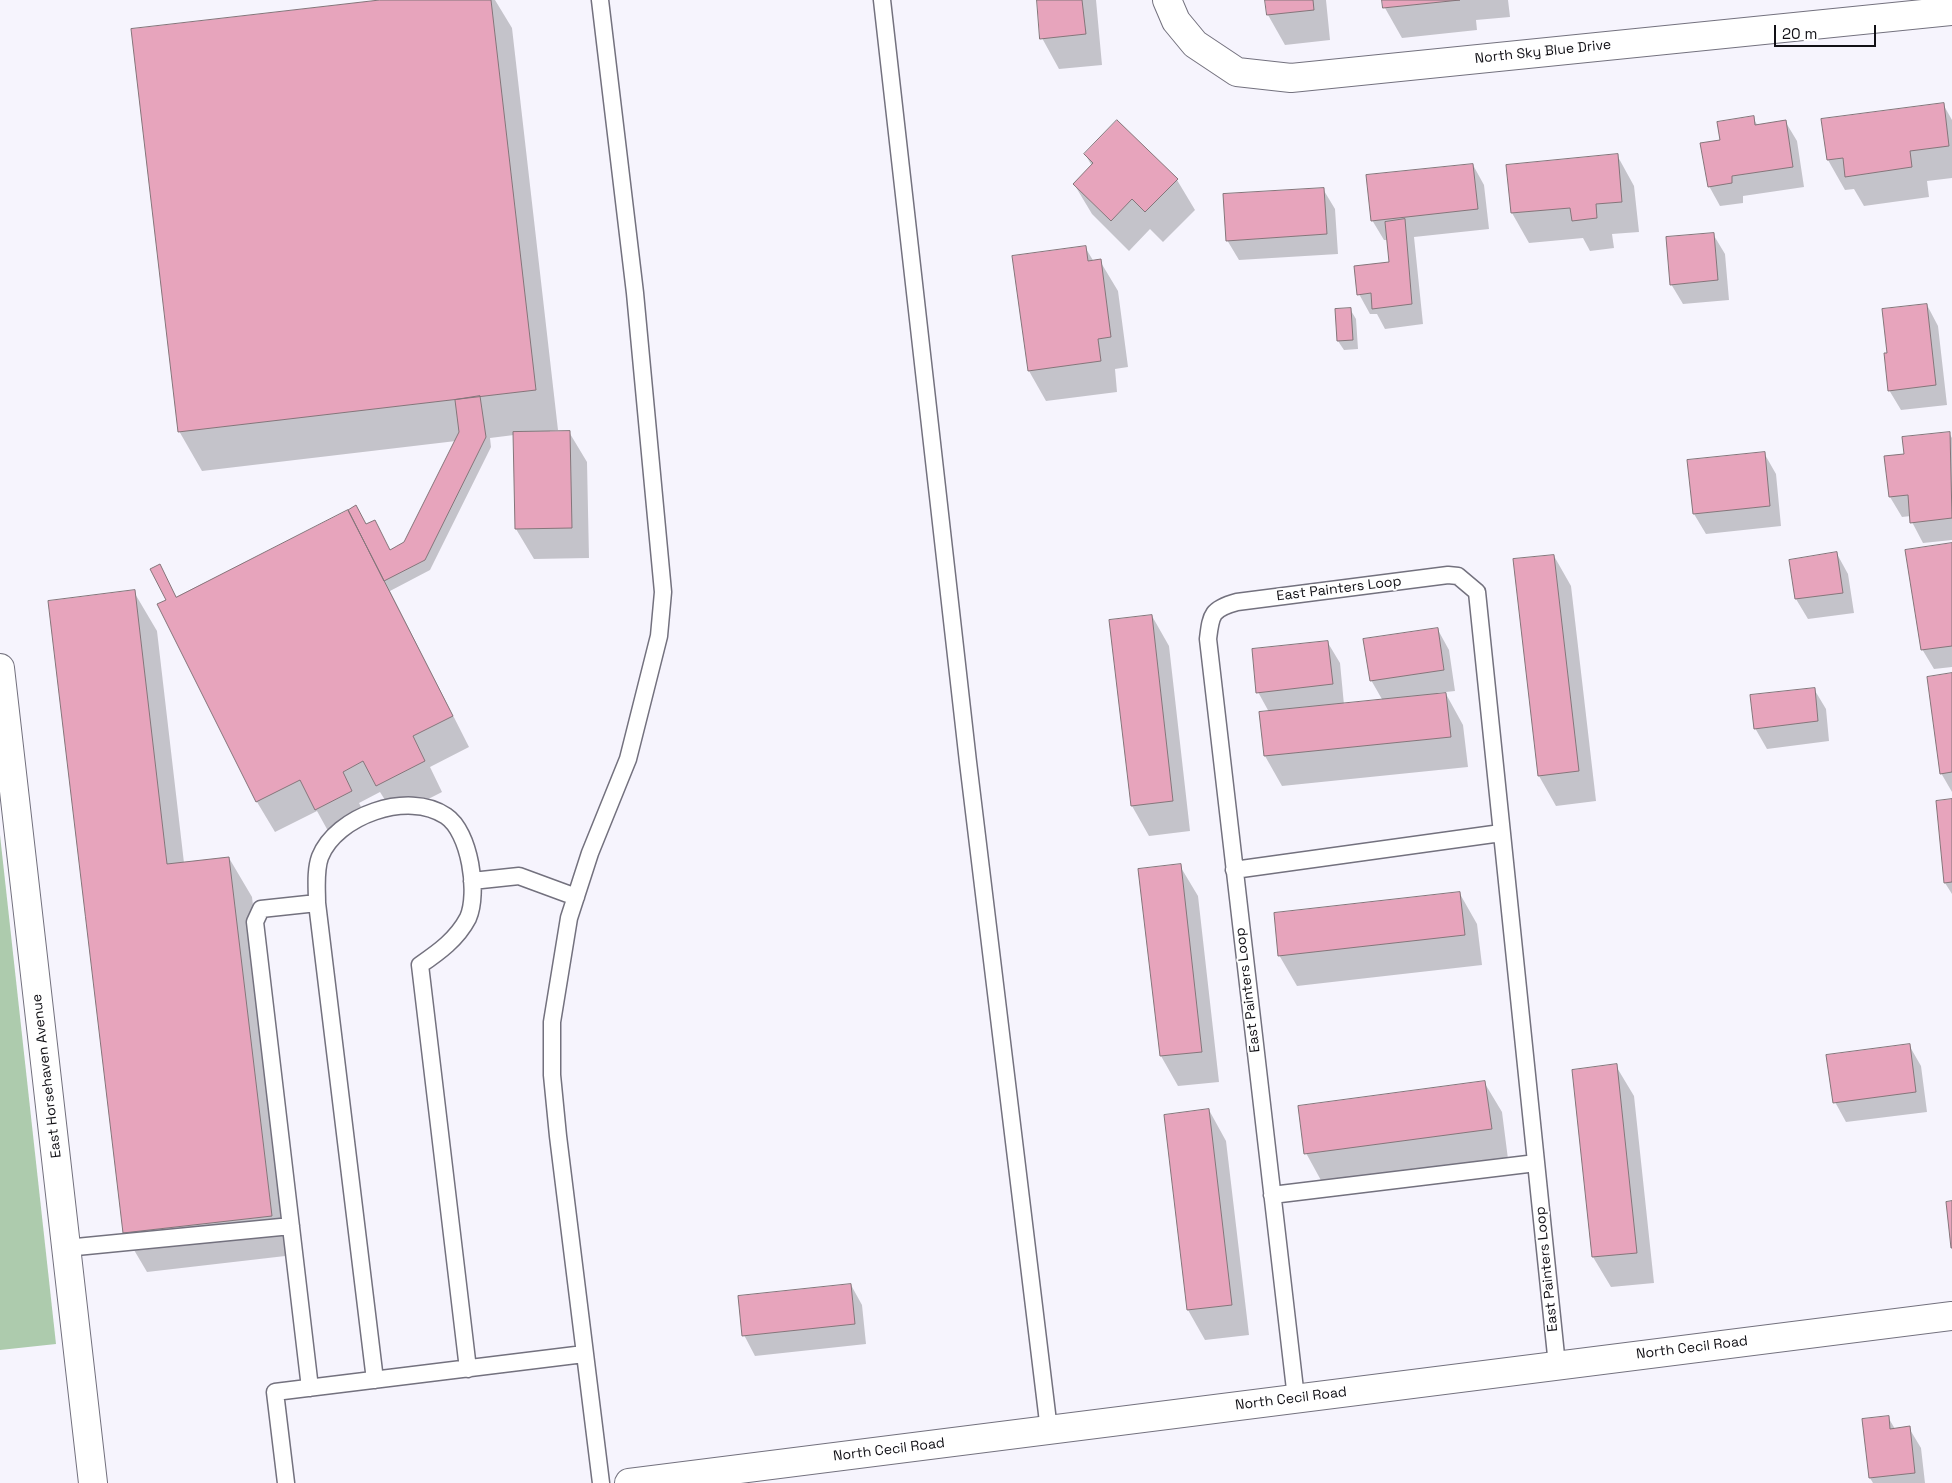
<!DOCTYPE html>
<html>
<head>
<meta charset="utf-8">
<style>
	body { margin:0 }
	#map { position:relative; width:1952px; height:1483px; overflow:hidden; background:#f6f4fd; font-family:"Space Grotesk",sans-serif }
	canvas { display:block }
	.scale { position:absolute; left:1774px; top:25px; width:102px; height:22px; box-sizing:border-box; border:2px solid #121116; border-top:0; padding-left:6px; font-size:15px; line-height:18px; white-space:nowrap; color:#121116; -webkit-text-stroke:4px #fff; paint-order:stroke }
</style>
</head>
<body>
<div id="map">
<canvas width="1952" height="1483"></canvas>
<div class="scale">20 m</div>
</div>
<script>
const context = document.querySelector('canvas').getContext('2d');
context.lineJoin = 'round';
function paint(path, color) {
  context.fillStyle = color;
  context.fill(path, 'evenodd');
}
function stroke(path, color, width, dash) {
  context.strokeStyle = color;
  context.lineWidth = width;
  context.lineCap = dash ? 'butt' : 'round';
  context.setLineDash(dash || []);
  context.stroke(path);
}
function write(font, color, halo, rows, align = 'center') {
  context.font = font + ' "Space Grotesk",sans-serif';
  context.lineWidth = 4;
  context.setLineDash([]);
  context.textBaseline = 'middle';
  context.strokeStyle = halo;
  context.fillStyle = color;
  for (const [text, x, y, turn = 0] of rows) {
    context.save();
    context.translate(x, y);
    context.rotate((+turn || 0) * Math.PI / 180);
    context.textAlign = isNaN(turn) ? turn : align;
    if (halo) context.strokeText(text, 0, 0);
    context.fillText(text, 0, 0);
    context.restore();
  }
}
const green = new Path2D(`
	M0,835L56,1344L0,1350Z`);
const shadow = new Path2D(`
	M391,0H495L512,28L558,430L550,431V433L569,432L587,462L589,558L534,559L516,529L514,435L490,438L491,447L430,570L390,591L469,747L430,767L442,792L395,816L380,792L359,803L369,822L333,840L317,811L275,832L257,802L159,604L167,600L159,566L177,598L366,526L390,551L405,543L456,441L202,471L179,431Z
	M1038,0H1096L1102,65L1059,69L1042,38Z
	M1266,0H1326L1330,40L1285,45L1268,15Z
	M1384,0H1508L1510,17L1476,20L1477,30L1402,38L1385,8Z
	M1943,104L1952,120V178L1927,181L1929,197L1864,206L1854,189L1845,190L1828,160Z
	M1753,118L1758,126L1785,121L1797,141L1804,187L1743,196V203L1720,206L1709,186L1721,141Z
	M1085,154L1177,180L1195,210L1163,242L1150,229L1129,251L1092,214L1074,184L1092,166Z
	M1617,155L1634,186L1639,232L1612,234L1614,248L1590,251L1583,238L1529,243L1512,213L1507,166Z
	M1473,165L1484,185L1489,229L1414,237L1423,324L1385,329L1377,314H1370L1359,294L1390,263L1388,240H1384L1372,220Z
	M1323,189L1335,209L1338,254L1239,260L1227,240Z
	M1713,234L1725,254L1729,300L1683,304L1671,284Z
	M1085,247L1094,262L1100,261L1118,291L1128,367L1115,369L1117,392L1046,401L1029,371Z
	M1927,305L1938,326L1947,405L1901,410L1889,390V354Z
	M1350,309L1356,319L1358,349L1344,350L1338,341Z
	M1949,433L1952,438V540L1923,543L1912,522L1911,516L1902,517L1890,497L1905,455Z
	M1764,453L1776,474L1781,526L1706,534L1694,514Z
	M1952,545V667L1934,669L1922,649Z
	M1837,554L1848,574L1854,613L1808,619L1796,599L1791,561Z
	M1554,556L1571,586L1596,801L1556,806L1539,776Z
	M134,592L157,631L184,863L229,858L252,897L294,1255L147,1272L124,1233Z
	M1152,616L1169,646L1190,831L1149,836L1132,806Z
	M1438,630L1449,650L1455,691L1437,693V695L1446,694L1463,725L1468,767L1282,786L1265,756L1261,713L1269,712L1258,692L1328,643L1340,663L1344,705L1383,701L1371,680Z
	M1952,675V792L1941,773Z
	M1814,689L1826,709L1829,741L1767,749L1755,728Z
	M1952,800V894L1945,883Z
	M1180,866L1198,896L1219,1082L1178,1086L1161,1056L1140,870Z
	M1460,894L1477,924L1482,965L1297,986L1279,955Z
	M1909,1045L1921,1066L1927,1112L1846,1122L1835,1102Z
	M1616,1066L1634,1096L1654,1283L1611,1287L1593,1257L1573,1071Z
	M1484,1082L1502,1112L1508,1159L1323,1184L1306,1153Z
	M1209,1110L1226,1141L1249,1335L1205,1340L1188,1310Z
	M851,1285L862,1305L866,1344L755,1356L744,1335Z
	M1888,1417L1895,1429L1909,1428L1921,1448L1925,1483H1873L1870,1478Z`);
const building = new Path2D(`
	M380,0H491L536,390L178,432L131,29Z
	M1037,0H1082L1086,34L1040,39Z
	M1265,0H1313L1314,10L1267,15Z
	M1382,0H1460L1383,8Z
	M1944,103L1949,146L1910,151L1912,167L1845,177L1843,158L1827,160L1821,119Z
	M1754,116L1755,125L1786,120L1793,167L1732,176V183L1708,187L1700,143L1720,140L1717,122Z
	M1117,120L1178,179L1145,212L1132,199L1111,221L1073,184L1093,163L1084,154Z
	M1618,154L1622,202L1596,204L1597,218L1572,221L1570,208L1511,213L1506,165Z
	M1473,164L1478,209L1371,221L1366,175Z
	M1324,188L1327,234L1226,241L1223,194Z
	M1405,219L1412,304L1372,309L1371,293L1357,295L1354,266L1389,262L1385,222Z
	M1714,233L1718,280L1670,285L1666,237Z
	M1086,246L1088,261L1101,259L1111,337L1098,339L1101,361L1028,371L1012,256Z
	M1927,304L1936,385L1888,391L1884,353H1887L1882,309Z
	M1351,308L1353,340L1337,341L1335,309Z
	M480,396L486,437L425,560L384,581L348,510L356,505L366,524L375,520L390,550L404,542L459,432L455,400Z
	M570,431L572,528L515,529L513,432Z
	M1950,432L1952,518L1910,523L1908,495L1889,497L1884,456L1904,454L1902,437Z
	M1765,452L1770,506L1693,514L1687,460Z
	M348,510L453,716L413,736L425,761L376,786L363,761L343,772L352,791L315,810L300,780L256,802L157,604L166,600L150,569L160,564L176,597Z
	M1952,543V646L1921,650L1905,550Z
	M1837,552L1843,593L1795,599L1789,560Z
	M1554,555L1579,771L1538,776L1513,559Z
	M135,590L167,864L229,857L272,1216L123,1233L48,601Z
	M1152,615L1173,801L1131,806L1109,620Z
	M1438,628L1444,670L1370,681L1363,639Z
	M1328,641L1333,684L1256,693L1252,649Z
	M1952,673V772L1940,774L1927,677Z
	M1815,688L1818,721L1754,729L1750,695Z
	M1446,693L1451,737L1264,756L1259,712Z
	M1952,799V882L1944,883L1936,801Z
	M1181,864L1202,1052L1160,1056L1138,869Z
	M1460,892L1465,935L1278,956L1274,913Z
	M1910,1044L1916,1092L1833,1103L1826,1055Z
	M1617,1064L1637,1253L1592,1257L1572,1070Z
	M1485,1081L1492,1129L1304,1154L1298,1106Z
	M1209,1109L1232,1305L1187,1310L1164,1115Z
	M1952,1201V1248H1951L1946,1202Z
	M851,1284L855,1324L742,1336L738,1296Z
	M1889,1416L1890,1429L1910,1426L1915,1473L1869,1478L1862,1419Z`);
const service = new Path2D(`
	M600,0L635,293L663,592L659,636L628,759L590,853L569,918L552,1022V1075L558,1136L601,1483
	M882,0L968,762L1049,1430
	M1234,870L1501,833
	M472,881L519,876L576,897
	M1272,1195L1536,1163
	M66,1248L291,1226
	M375,1380L317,903C317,888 315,871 320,857C336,816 408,790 446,816C470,832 479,893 468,918C457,939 439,952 420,965L468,1369
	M310,1388L255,922L261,909L317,903
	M1296,1398L1208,639C1211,615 1211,609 1237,602L1448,575L1458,576L1477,592L1557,1365
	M286,1483L275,1392L584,1354`);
const minor = new Path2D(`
	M1167,0L1176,21L1195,44L1237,72L1291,78L1952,11`);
const tertiary = new Path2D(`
	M0,668L93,1483
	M629,1483L1952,1316`);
const streetNames = [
	["North Sky Blue Drive",1543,52,-6],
	["East Painters Loop",1339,589,-7],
	["East Painters Loop",1248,990,-97],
	["East Horsehaven Avenue",47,1076,-97],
	["East Painters Loop",1547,1269,-96],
	["North Cecil Road",1692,1348,-7],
	["North Cecil Road",1291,1399,-7],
	["North Cecil Road",889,1450,-7]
];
paint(green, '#adcbad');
paint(shadow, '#0003');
paint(building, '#e7a4bc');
stroke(building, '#84757a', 1);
stroke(service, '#73717e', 19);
stroke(minor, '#73717e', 30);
stroke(tertiary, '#73717e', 30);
stroke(service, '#fff', 16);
stroke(minor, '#fff', 28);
stroke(tertiary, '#fff', 28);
write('14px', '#121116', '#fff', streetNames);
</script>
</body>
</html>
